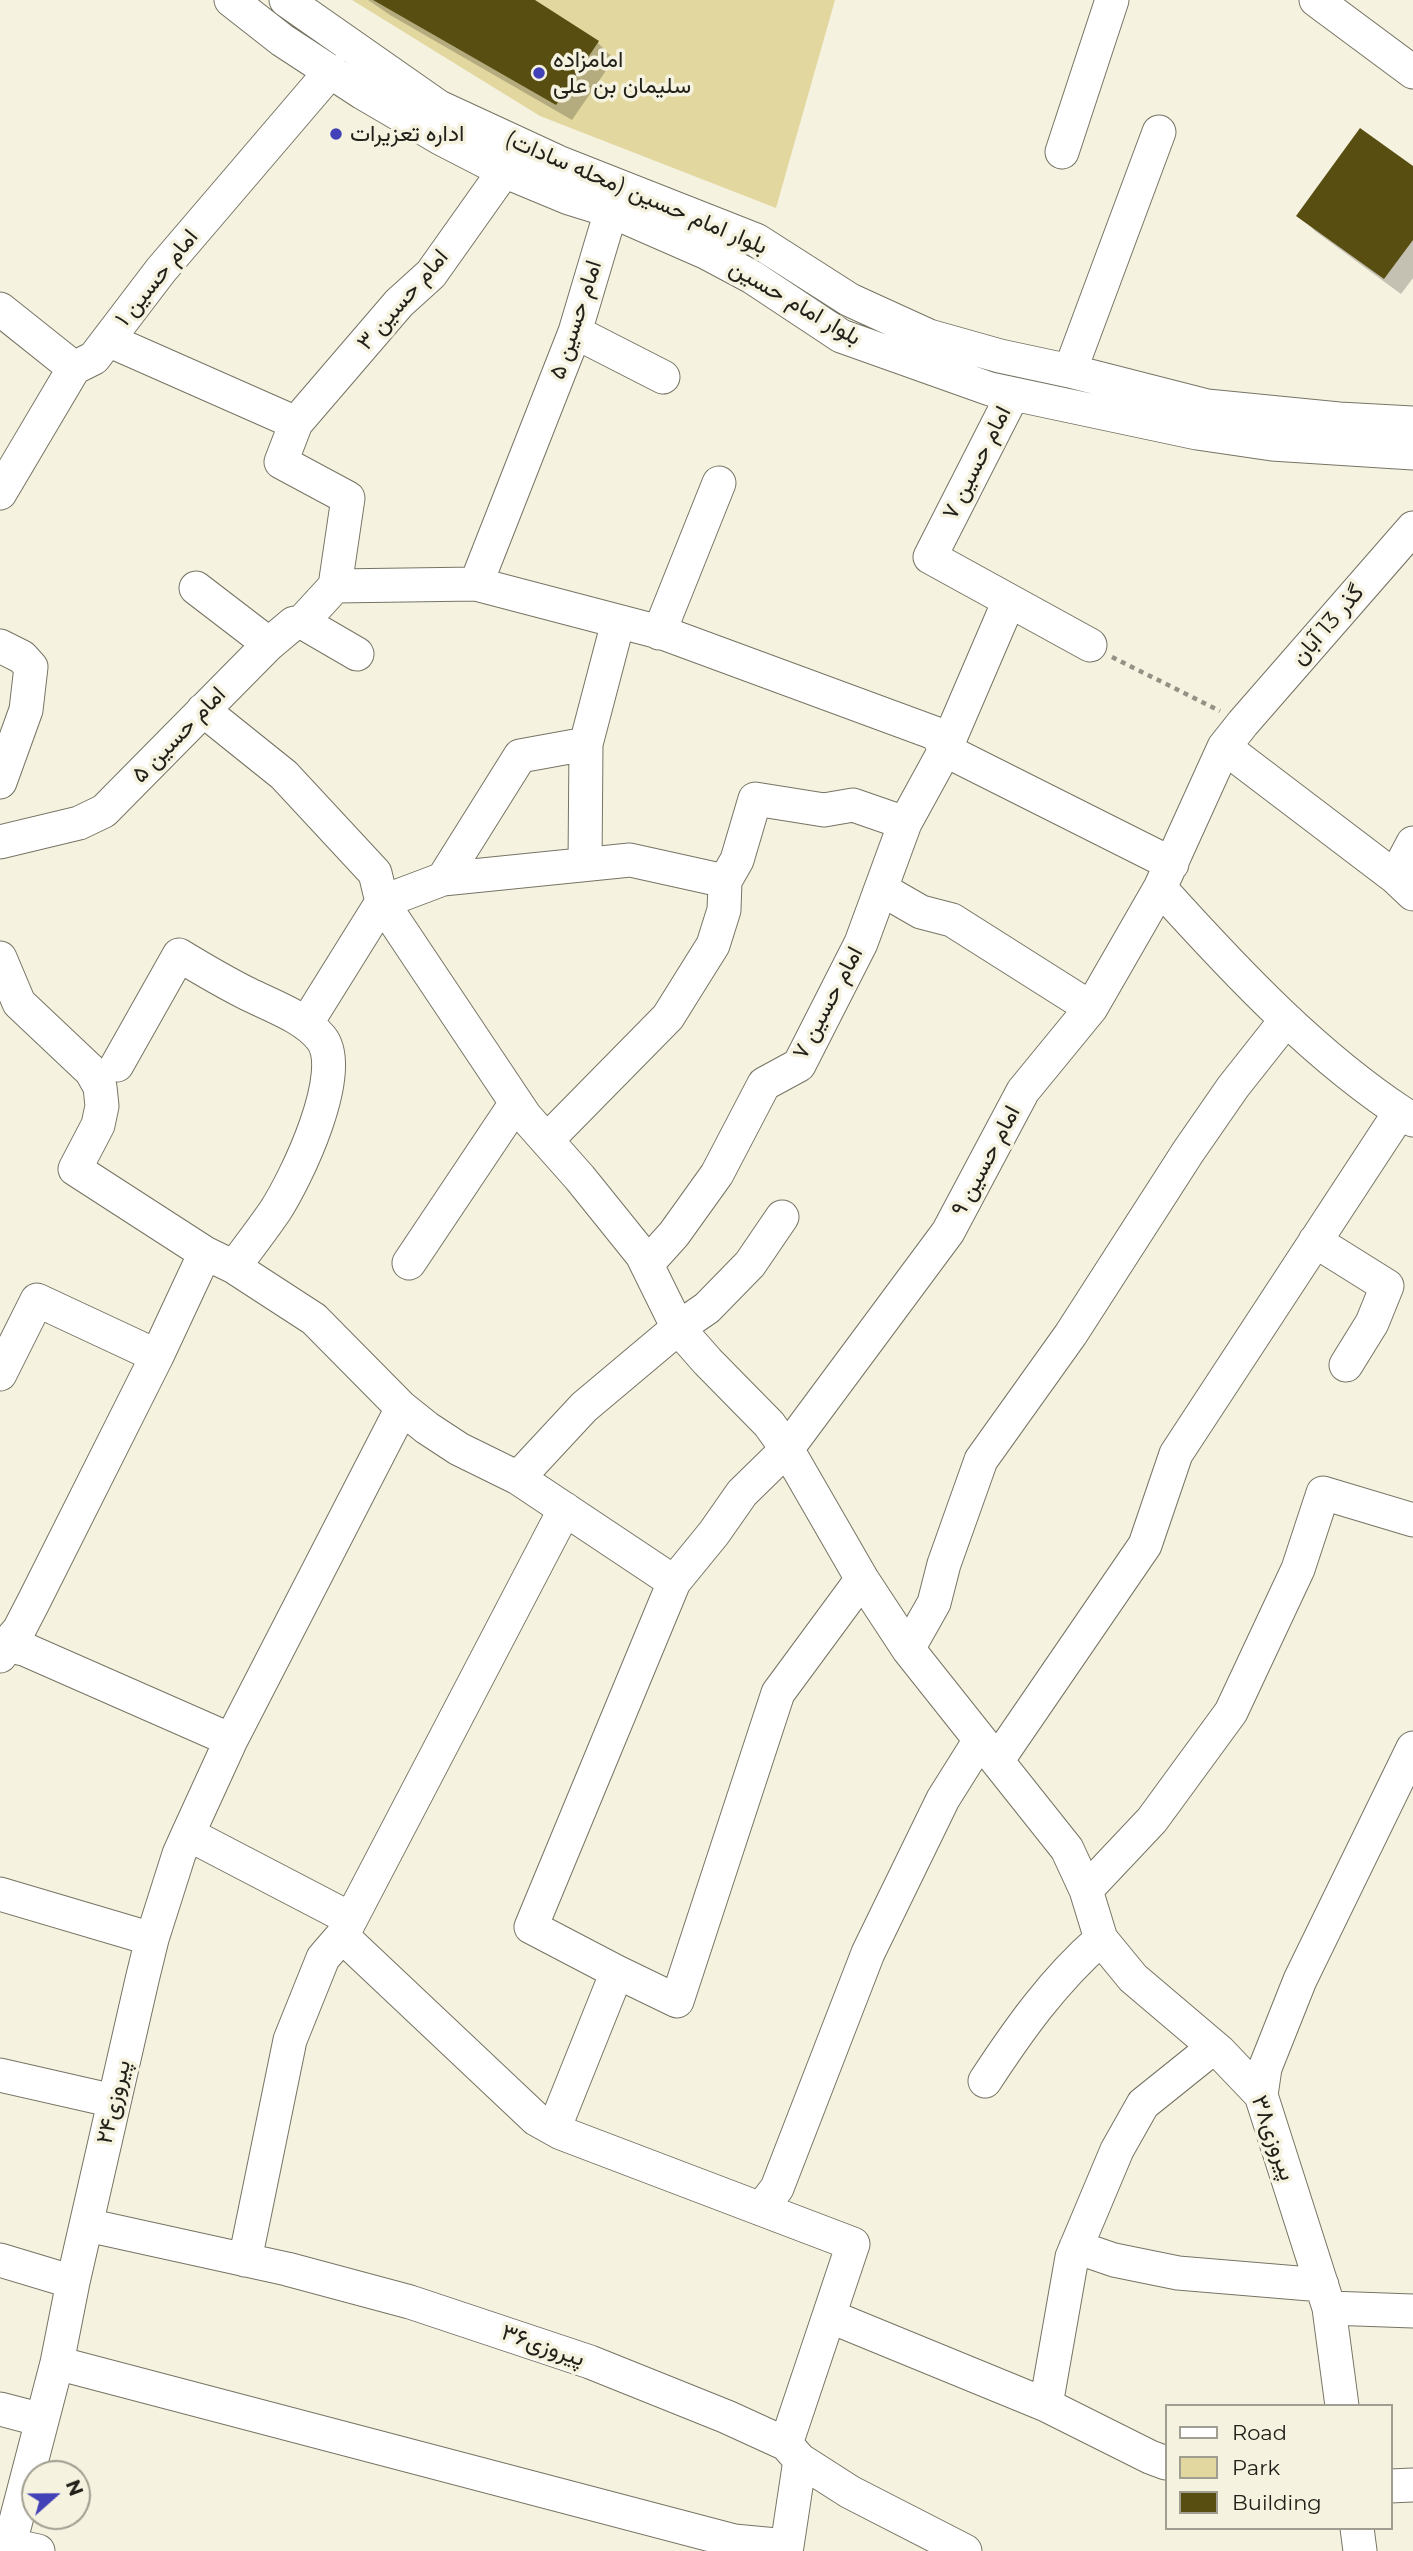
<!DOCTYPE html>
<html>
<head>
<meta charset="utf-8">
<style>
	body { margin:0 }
	#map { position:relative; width:1413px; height:2551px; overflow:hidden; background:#f5f2e0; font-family:Montserrat,sans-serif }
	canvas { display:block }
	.legend { position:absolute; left:1165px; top:2404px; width:228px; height:126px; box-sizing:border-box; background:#f5f2e0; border:2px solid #a09e90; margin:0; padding:9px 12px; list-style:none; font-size:21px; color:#212019 }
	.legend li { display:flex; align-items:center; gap:14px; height:35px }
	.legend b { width:35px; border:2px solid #a09e90 }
	.north { position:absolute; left:21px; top:2460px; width:70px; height:70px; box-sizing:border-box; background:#f5f2e0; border:2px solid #a09e90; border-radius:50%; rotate:69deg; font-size:19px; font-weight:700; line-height:28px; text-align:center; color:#212019 }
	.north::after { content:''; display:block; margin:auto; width:24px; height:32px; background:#4341b7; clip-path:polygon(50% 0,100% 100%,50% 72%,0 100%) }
</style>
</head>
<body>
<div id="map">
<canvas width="1413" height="2551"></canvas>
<ul class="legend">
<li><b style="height:9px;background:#fff"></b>Road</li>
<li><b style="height:19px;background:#e2d79f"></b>Park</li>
<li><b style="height:19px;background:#594e11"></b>Building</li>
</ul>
<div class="north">N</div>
</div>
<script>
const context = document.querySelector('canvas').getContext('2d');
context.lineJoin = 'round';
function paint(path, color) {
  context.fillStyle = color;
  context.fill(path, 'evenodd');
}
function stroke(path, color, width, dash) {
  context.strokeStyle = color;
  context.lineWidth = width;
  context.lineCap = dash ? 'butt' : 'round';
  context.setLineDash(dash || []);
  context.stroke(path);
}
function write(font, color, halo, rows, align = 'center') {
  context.font = font + ' Montserrat,Vazirmatn,sans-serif';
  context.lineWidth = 7;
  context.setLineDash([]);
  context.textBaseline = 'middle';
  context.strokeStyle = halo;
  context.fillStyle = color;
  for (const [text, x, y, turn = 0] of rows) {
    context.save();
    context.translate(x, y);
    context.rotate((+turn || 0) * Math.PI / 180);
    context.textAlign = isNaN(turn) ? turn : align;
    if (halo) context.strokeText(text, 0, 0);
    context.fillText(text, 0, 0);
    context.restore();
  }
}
const green = new Path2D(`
	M352,0H835L776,208L540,116Z`);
const shadow = new Path2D(`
	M368,0H531L598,43L614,59L572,120L390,15Z
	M1413,168V278L1401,294L1315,231L1299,215Z`);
const building = new Path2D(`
	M373,0H535L599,41L556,105Z
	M1360,128L1413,166V240L1384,279L1296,216Z`);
const path = new Path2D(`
	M1112,657L1220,711`);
const minor = new Path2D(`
	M231,0L282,40L363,93L440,138L504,171L569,198L611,211L707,253L752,277L841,336L990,389L1197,433L1272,444L1413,453
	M286,0L439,107L558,162L756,240L850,300L929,336L1000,356L1070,371L1207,406L1339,419L1413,423
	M1316,0L1413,72
	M1062,152L1112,0
	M0,309L74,368
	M575,332L663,377
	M108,340L296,423L281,462L348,498L335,586L476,584L663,633L937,734L945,750L1172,864
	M1070,371L1159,132
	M1013,394L930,557L1090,645
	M296,423L399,303L431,274L504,171
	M0,493L74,368L94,358L161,270L331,71
	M476,584L575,332L611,211
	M196,588L269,644
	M302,622L357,654
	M659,633L719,483
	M0,646L22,657L31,667L26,710L0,782
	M203,710L284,775L375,873L382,902L443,879L630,860L725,881
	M1224,747L1395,877L1413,894
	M0,842L79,823L104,811L269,644L294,623L302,622L335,586
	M585,864L586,744L618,622
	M1395,877L1413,843
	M443,879L520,756L586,744
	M1160,888C1235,971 1318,1060 1413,1120
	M881,889L921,912L952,920L1091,1008
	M0,958L19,1003L91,1071L100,1087L102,1106L98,1125L75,1169L205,1253L234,1267L314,1319L402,1408L427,1428L459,1449L518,1478L674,1582
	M306,1024L382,902L525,1116L580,1178L642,1255L678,1328L708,1362L769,1424L787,1449L862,1579L908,1649L997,1761
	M117,1065L179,955C202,969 224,982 248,994C272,1006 304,1017 321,1038C348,1071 296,1179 275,1211C262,1230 248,1248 234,1267
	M547,1140L668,1017L713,945L724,910L725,881L737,860L755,799L824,810L853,805L905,823
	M1315,1241L1387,1286L1372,1323L1346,1365
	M409,1263L516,1103
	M647,1264L674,1234L717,1174L764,1084L799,1065L861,943L905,823L945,750L1009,601
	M0,1374L37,1300L157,1356
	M518,1478L584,1407L678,1328L707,1308L750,1264L782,1217
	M565,1509L342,1936L536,2119L561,2133L853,2244L786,2444
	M0,1644L24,1649L231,1740
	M908,1649L934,1603L944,1564L981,1460L1071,1334L1188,1152L1233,1087L1286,1020
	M0,1656L5,1646L19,1630L33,1603L157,1356L205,1253
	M188,1834L351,1919
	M1086,1890L1152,1820L1231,1712L1298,1569L1323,1493L1413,1520
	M0,1894L152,1939
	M617,1972L677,2001L778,1693L862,1579
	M0,2075L114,2101
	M985,2081C1019,2029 1054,1980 1101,1939
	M1261,2095L1265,2068L1300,1980L1413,1748
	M554,2129L617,1972L531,1927L674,1582L714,1533L742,1493L787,1449L948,1232L1023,1091L1091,1008L1160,888L1224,747L1243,723L1413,528
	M761,2209L777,2188L868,1953L943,1799L980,1740
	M87,2225L287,2269L410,2302L590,2362L727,2417L786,2444L800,2460L850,2492L965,2551
	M1076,2247L1114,2260L1178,2273L1322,2285
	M0,2260L73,2282
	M245,2260L290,2040L323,1958L342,1936
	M1329,2308L1413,2311
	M829,2316L1046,2405
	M57,2363L734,2541L787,2546L800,2460
	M1342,2406L1329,2308L1261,2095L1219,2051L1133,1978L1101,1939L1086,1890L1067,1849L997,1761L1145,1545L1176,1454L1400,1112
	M0,2409L42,2420
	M1166,2463L1150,2457L1046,2405L1072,2257L1117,2150L1143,2104L1214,2047
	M1390,2486L1413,2485
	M1357,2528L1360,2551
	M10,2545L38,2551
	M8,2551L57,2363L73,2282L142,1980L152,1939L179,1854L188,1834L231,1740L402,1408`);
const markers = [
	[539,73,7,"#4341b7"],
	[336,134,7,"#4341b7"]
];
const poiNames = [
	["امامزاده",553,60],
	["سلیمان بن علی",553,86],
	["اداره تعزیرات",350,134]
];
const streetNames = [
	["بلوار امام حسین (محله سادات)",636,193,23],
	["امام حسین ۱",157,278,-51],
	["امام حسین ۳",403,300,-49],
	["بلوار امام حسین",795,303,30],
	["امام حسین ۵",576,320,-72],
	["امام حسین ۷",977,463,-63],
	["گذر 13 آبان",1328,625,-49],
	["امام حسین ۵",179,735,-46],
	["امام حسین ۷",828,1003,-62],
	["امام حسین ۹",986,1161,-62],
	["پیروزی۲۴",114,2102,-77],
	["پیروزی۳۸",1273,2138,70],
	["پیروزی۳۶",543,2346,19]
];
paint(green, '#e2d79f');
paint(shadow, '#0003');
paint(building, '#594e11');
stroke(minor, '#777464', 35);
stroke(path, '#949285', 4.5, [5, 5]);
stroke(minor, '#fff', 33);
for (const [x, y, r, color] of markers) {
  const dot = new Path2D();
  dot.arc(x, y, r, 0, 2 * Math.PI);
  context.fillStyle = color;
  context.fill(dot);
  stroke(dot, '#f5f2e0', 2.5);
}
write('23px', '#212019', '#f5f2e0', poiNames, 'left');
write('23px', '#212019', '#f5f2e0', streetNames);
</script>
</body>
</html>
